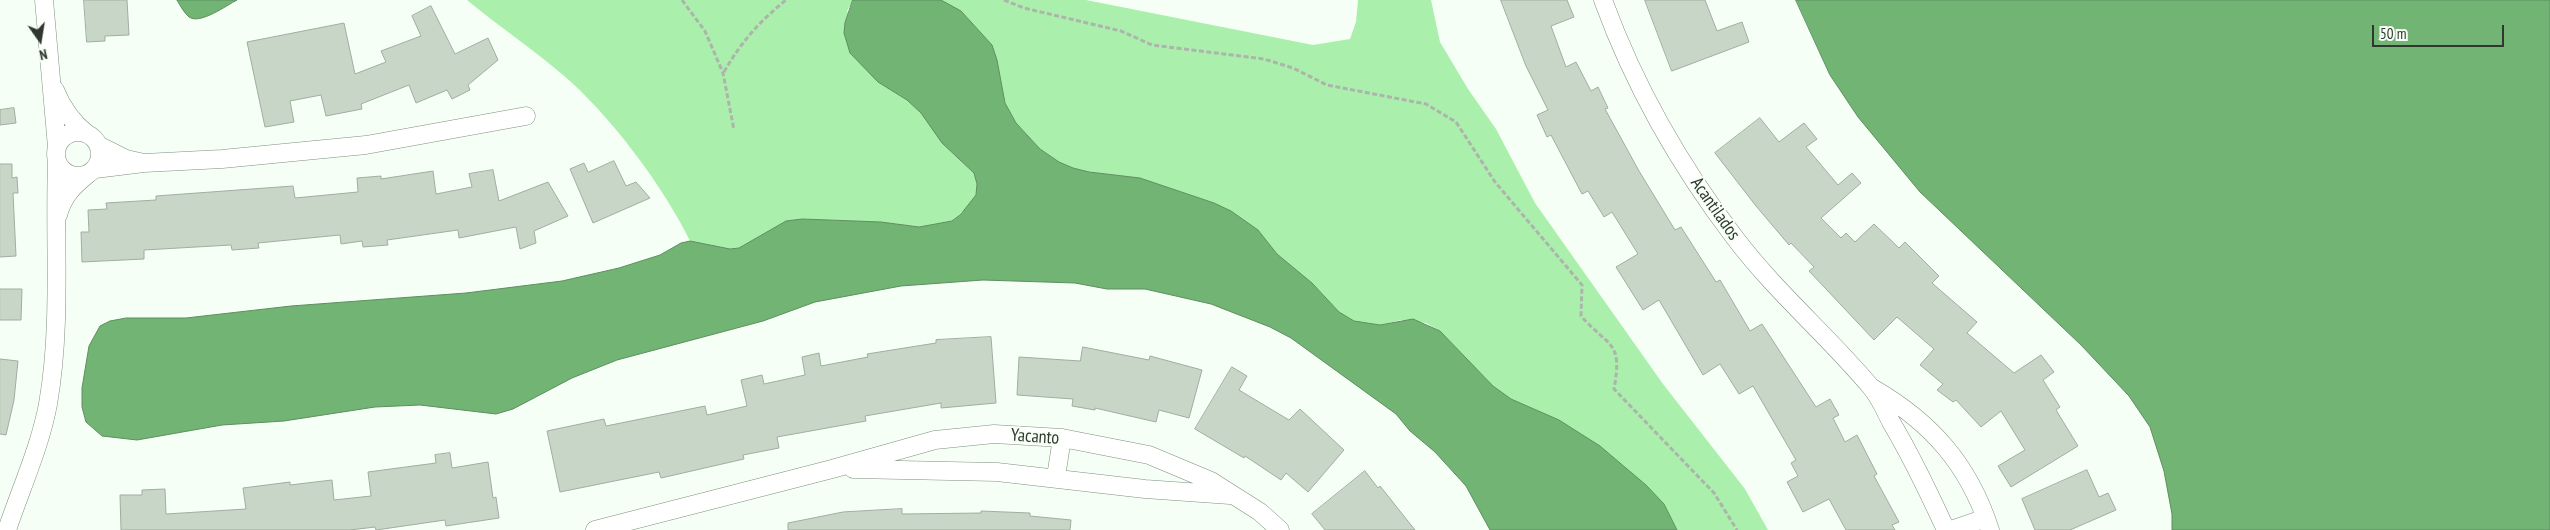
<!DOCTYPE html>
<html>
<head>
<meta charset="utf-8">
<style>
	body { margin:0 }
	#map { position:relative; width:2550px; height:530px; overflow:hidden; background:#f5fff5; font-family:"PT Sans Narrow",sans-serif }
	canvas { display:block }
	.north { position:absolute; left:15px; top:15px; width:50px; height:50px; -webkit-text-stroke:4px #f5fff5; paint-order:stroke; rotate:167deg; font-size:14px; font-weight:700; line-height:20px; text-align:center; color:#303630 }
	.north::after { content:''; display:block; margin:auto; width:18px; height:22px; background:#303630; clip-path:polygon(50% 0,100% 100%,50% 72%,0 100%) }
	.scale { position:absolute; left:2372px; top:25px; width:132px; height:22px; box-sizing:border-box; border:2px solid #303630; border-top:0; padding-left:6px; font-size:15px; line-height:18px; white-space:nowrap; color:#303630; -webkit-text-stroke:4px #f5fff5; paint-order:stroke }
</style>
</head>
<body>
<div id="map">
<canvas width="2550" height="530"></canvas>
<div class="north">N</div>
<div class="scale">50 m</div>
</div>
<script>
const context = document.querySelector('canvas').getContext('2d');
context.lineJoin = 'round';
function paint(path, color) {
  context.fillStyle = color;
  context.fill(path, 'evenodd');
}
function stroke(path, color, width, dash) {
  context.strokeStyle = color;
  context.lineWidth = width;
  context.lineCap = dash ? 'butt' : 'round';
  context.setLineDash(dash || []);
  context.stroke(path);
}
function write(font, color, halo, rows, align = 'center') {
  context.font = font + ' "PT Sans Narrow",sans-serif';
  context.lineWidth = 4;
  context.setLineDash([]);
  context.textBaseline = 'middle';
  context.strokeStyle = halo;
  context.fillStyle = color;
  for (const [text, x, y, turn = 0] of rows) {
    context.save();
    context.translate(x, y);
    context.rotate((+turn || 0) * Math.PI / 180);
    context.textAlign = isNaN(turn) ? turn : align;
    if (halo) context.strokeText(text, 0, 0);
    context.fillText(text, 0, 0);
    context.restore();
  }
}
const green = new Path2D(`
	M467,0H853L847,11L878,82L907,100L921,113L942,143L974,173L977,184L976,195L971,204L952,221L919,227L881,222L802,219L786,221L739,248L730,249L690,241C663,186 610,115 563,75C533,49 498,26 467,0Z
	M941,0H1086L1313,45L1350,39L1356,22L1358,0H1431L1440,42L1468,89L1496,129L1535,203L1663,384L1745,489L1768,530H1677L1664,504L1646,485L1600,446L1559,420L1511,399L1493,386L1440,331L1426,323L1401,320L1380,325L1354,321L1339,312L1312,283L1277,254L1258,230L1231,211L1214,203L1140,178L1089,172L1073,168L1059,162L1040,149L1016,123L1005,103L997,60L992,45L961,11Z`);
const water = new Path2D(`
	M177,0H237C227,5 200,25 189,17C184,13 180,5 177,0Z
	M853,0H941L961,11L992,45L997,60L1005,103L1016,123L1040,149L1059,162L1073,168L1089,172L1140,178L1214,203L1231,211L1258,230L1277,254L1312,283L1339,312L1354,321L1380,325L1413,319L1440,331L1493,386L1511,399L1559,420L1600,446L1646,485L1664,504L1677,530H1490L1466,486L1435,452L1410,431L1396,414L1291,338L1270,327L1211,304L1145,289H1107L1075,283L983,280L901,286L815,302L763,321L617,360L572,378L513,409L496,414L420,405L375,407L284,421L222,425L137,440L102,436L86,422L82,407V388L89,346L100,326L110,321L126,318H186L291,306L466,293L562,281L619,268L660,255L681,243L690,241L730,249L739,248L786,221L802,219L881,222L919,227L952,221L961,214L976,195L977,184L974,173L942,143L921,113L907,100L878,82L850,53L844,33L845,23Z
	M1796,0H2550V530H2172V514L2164,471L2150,427L2129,396L2081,345L1920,192L1858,117L1830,75Z`);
const building = new Path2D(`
	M84,0H127L129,35L105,36V41L87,42Z
	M1501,0H1567L1574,17L1551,26L1566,67L1576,62L1591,91L1598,87L1608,108L1605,109L1639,171L1675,230L1681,227L1716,282L1720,280L1750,331L1762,324L1816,407L1830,399L1839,415L1833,418L1845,442L1857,435L1877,474L1874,476L1899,522L1892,525L1895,530H1846L1829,499L1803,512L1787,482L1798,476L1791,463L1796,460L1753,386L1739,394L1720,364L1703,375L1659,300L1643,310L1616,267L1638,254L1612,212L1604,217L1588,191L1582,194L1551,135L1547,137L1537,115L1548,110L1526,66Z
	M1645,0H1705L1717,31L1742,22L1749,42L1672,71Z
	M431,6L455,54L488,38L498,60L468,85L470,90L452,99L447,90L416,103L409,85L361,104L362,109L326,116L321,95L290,101L294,122L265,127L247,42L344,23L355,74L386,62L381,51L421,36L412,16Z
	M14,108L16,123L0,125V110Z
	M1760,118L1779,142L1804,123L1817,139L1806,147L1838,185L1852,173L1861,183L1821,218L1841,238L1846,233L1855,242L1874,224L1899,248L1905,242L1939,276L1932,283L1977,322L1967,333L2014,373L2041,355L2054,372L2043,380L2060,407L2056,410L2078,446L2011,487L1998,466L2025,450L2001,411L1981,427L1956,400L1953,402L1937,390L1943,384L1920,365L1934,349L1897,317L1874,340L1809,271L1814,267L1791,243L1789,245L1756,206L1715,153Z
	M614,161L626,186L636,182L650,198L593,223L570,169L584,163L588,172Z
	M0,164H12V178L17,177L18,193H13L16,256L0,257Z
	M493,170L499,201L548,182L568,216L534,231L536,243L520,249L516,227L459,238L458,230L387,240L388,245L363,247L362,241L341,244L340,235L258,243L259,248L232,250L231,245L144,250V259L82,262L81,232H89L88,210L107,209L106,203L156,200V196L293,186L295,198L358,192L357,178L381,176V179L433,171L436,194L472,187L469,174Z
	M0,289H22L21,320H0Z
	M991,337L996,403L941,408V403L865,416L866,421L777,437L779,448L743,455L744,459L661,478L659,472L560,492L547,431L604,419L606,426L705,406L707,415L747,406L741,380L762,375L764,384L805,375L802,357L819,353L821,366L868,357L867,354L936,343V340Z
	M1083,347L1149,360L1150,356L1202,370L1189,418L1159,410L1156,422L1095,408V410L1072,406L1073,399L1017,395L1019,357L1080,361Z
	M0,359L18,361L14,400L6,435L0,434Z
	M1232,367L1247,376L1239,390L1289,420L1300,409L1344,450L1308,492L1286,473L1281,480L1245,456L1244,458L1195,429Z
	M450,453L452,468L488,462L493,498L496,497L499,518L446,526L445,520L376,530L375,527L350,530H121L120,495H142V490L165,489L166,514L246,509L243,488L290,482V485L332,480L334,500L371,496L368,472L436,463L435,455Z
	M2087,470L2099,497L2108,493L2116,510L2070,530H2035L2022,499Z
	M1365,471L1378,488L1380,486L1415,530H1325L1312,514Z
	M902,509V514L981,513V511L1030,513V516L1071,520L1070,530H788V523L843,512Z`);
const path = new Path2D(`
	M682,0L705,31L723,73L734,130
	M1004,0L1024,8L1121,31L1152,45L1264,59L1293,68L1327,85L1426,104L1456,122L1495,182L1582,285L1581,316C1609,348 1623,340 1614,389L1714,493L1737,530
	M724,72C741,42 759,22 786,0`);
const street = new Path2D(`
	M44,0L57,147
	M1603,0C1634,85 1680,166 1735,238C1776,292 1827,335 1870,386C1879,396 1885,410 1891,422C1912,457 1929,493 1946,530
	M55,90C62,108 72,122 87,134
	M56 154a22 22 0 1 1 44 0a22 22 0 1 1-44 0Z
	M144,163L222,159L366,145L526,116
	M95,169L144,163L126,159L98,145
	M58,215C63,196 73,186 88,174
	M1874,389C1932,423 1969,465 1990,530
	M853,469L997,472L1145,489L1230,495
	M1056,477L1062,438
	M7,530C21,488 40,447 48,404C62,324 54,242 57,161
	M595,530L832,469L935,440L994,434L1062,438L1149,455L1211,481L1260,512L1280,530
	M1951,530L1986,518`);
const streetNames = [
	["Acantilados",1715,209,55],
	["Yacanto",1035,437,4]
];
paint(green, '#aaefac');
paint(water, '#71b474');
stroke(water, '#5e8e60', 1);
paint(building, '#c7d6c7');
stroke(building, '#9fae9f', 1);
stroke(street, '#818f81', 19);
stroke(path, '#acb4ac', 3, [5, 2.5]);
stroke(street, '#fff', 18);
write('18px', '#303630', '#f5fff5', streetNames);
</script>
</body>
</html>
